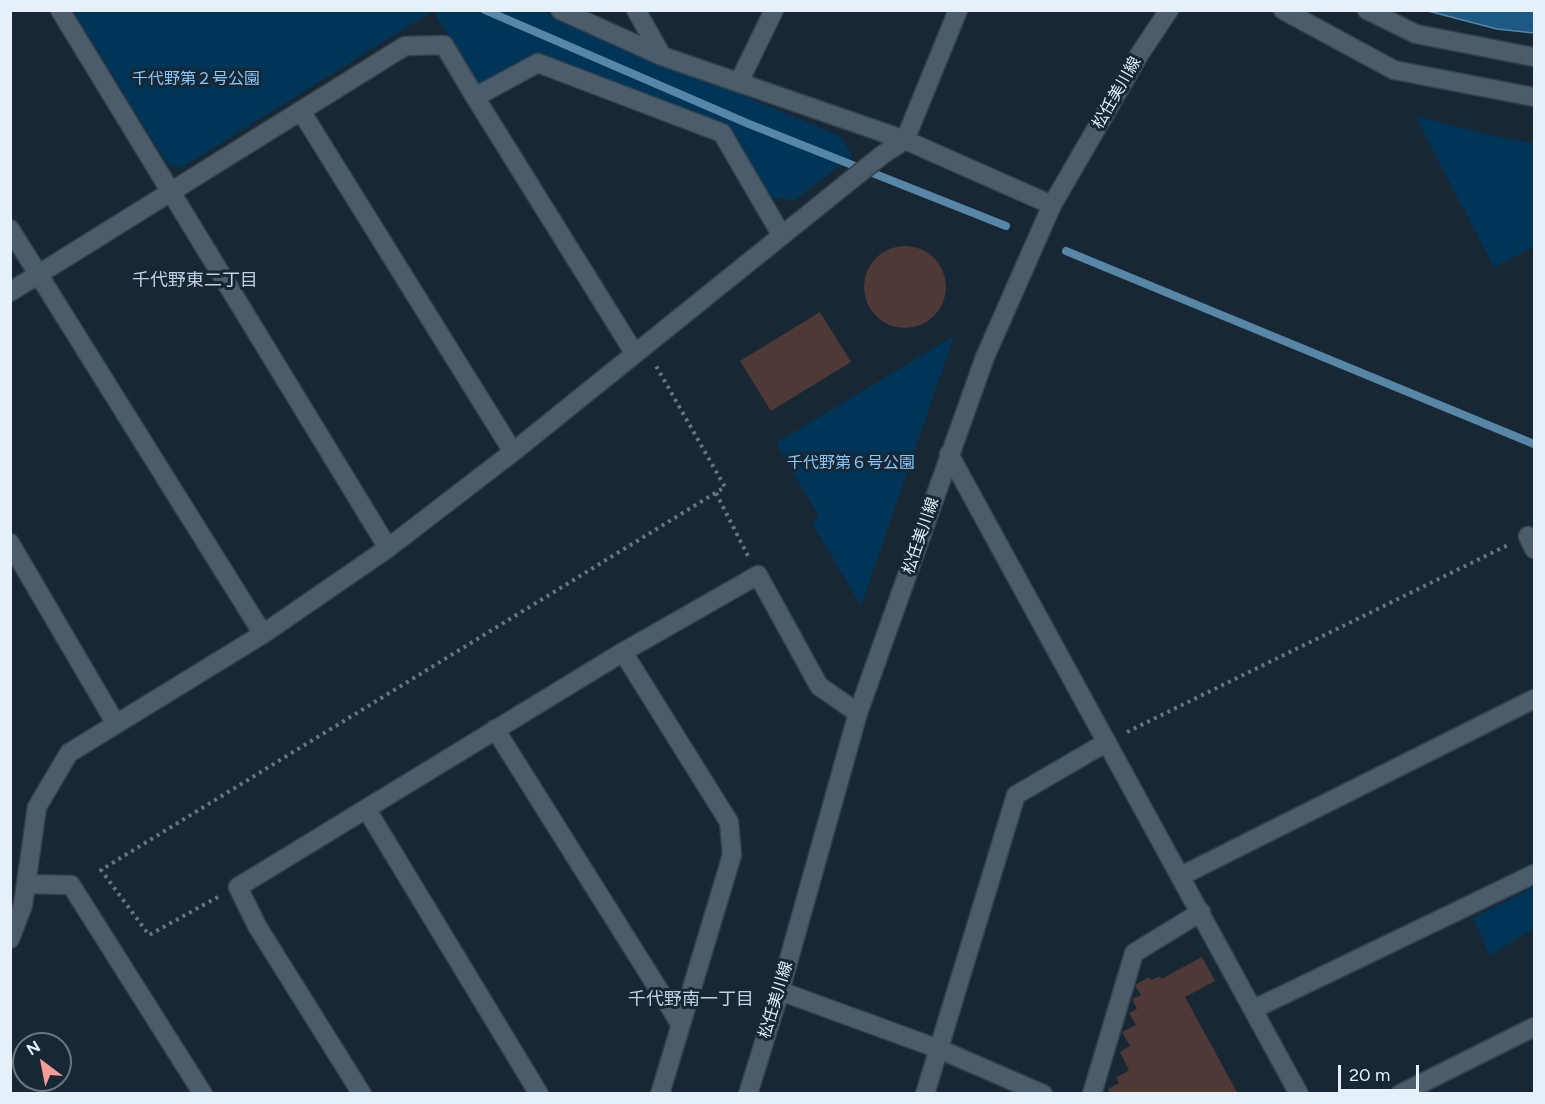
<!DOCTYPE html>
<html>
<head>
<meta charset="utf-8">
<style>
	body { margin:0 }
	#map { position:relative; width:1545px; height:1104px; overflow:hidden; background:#172734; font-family:Figtree,sans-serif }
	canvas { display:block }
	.frame { position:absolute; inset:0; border:12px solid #e5f0f8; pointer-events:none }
	.north { position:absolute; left:12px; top:1032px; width:60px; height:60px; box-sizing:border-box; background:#172734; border:2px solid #697782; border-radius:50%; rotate:328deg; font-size:16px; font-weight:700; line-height:24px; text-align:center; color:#e5f0f8 }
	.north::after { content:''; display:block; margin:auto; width:21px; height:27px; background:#f59b98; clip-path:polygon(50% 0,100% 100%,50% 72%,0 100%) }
	.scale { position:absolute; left:1338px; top:1065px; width:81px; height:27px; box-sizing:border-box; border:3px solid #e5f0f8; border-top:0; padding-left:8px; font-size:18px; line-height:21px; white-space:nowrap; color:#e5f0f8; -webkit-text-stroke:4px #172734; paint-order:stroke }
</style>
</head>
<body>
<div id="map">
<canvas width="1545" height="1104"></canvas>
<div class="frame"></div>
<div class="north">N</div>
<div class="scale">20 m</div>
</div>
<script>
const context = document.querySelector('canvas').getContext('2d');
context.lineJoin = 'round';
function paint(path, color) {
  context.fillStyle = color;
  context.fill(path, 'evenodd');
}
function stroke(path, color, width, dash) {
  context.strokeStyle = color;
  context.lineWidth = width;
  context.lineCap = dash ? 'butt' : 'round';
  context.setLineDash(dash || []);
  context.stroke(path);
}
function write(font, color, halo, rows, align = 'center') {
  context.font = font + ' Figtree,"Noto Sans JP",sans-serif';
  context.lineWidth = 6;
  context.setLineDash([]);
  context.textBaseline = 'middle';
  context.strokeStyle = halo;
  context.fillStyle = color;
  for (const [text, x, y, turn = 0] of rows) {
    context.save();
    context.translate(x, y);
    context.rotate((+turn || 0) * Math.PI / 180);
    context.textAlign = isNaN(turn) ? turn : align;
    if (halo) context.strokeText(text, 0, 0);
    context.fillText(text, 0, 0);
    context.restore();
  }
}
const green = new Path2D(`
	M73,11H542L840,136L853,156L795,200L771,198L720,123L535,53L479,84L433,11L181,168L167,164Z
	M1415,116L1503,138L1534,143V247L1494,267Z
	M954,336L861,606L812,523L819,517L776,443Z
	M1534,887V928L1490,956L1473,918Z`);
const water = new Path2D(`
	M1428,11H1534V33L1497,29Z`);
const stream = new Path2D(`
	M485,10L749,124L1006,226
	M1066,251L1534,444`);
const building = new Path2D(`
	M864 287a41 41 0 1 1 82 0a41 41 0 1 1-82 0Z
	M820,312L851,362L771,411L740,361Z
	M1202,957L1215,981L1185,997L1238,1094H1111L1108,1089L1119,1083L1116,1078L1129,1070L1120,1052L1130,1046L1122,1032L1136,1025L1129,1013L1137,1009L1132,999L1141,995L1135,985L1149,977L1151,980L1160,976L1161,979Z`);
const path = new Path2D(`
	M716,493L748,556
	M1127,732L1508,545
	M218,897L149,935L101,870L725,487L656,366`);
const street = new Path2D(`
	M60,10L388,548
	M560,10L662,56L905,140L1052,205
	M636,10L662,56
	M739,82L774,10
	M475,97L538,63L722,133L782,236
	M301,111L513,452
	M10,229L263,634
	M10,292L405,46L444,45L475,97L635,354
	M1528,536L1534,549
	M10,543L116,724
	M623,652L729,822L732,855L660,1094
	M495,729L681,1025
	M367,810L539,1094
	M1181,876L1534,699
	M26,884L71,885L203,1094
	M10,939L23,905L37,807L69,753L263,634L388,548L513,452L882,155L905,140L958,10
	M780,991L939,1049L1043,1094
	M1254,1009L1534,874
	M362,1094L257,926L238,887L623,652L758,575L819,686L858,713
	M925,1094L1016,795L1107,742
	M1092,1094L1134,953L1201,912
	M1400,1094L1534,1027`);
const secondary = new Path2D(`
	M1283,10L1394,70L1534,97
	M1367,10L1416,34L1534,57
	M949,454L1299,1094
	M748,1094L780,991L858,713L985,357L1052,205L1139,55L1169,10`);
const parkNames = [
	["千代野第２号公園",196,79],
	["千代野第６号公園",851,463]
];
const streetNames = [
	["松任美川線",1117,93,-60],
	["松任美川線",921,536,-71],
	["松任美川線",776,1000,-73]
];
const neighbourhoodNames = [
	["千代野東二丁目",195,281],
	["千代野南一丁目",691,1000]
];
paint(green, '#003557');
paint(water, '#1c5984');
stroke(water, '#5886a7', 1.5);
stroke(stream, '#5886a7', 8);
paint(building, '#4f3937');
stroke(street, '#35414c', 21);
stroke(secondary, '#35414c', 21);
stroke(path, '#687681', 4, [3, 4.5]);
stroke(street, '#4b5d6b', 18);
stroke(secondary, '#4b5d6b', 18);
write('16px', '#87c8fb', '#172734', parkNames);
write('16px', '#e5f0f8', '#172734', streetNames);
write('18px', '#bdd1e2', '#172734', neighbourhoodNames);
</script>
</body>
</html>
